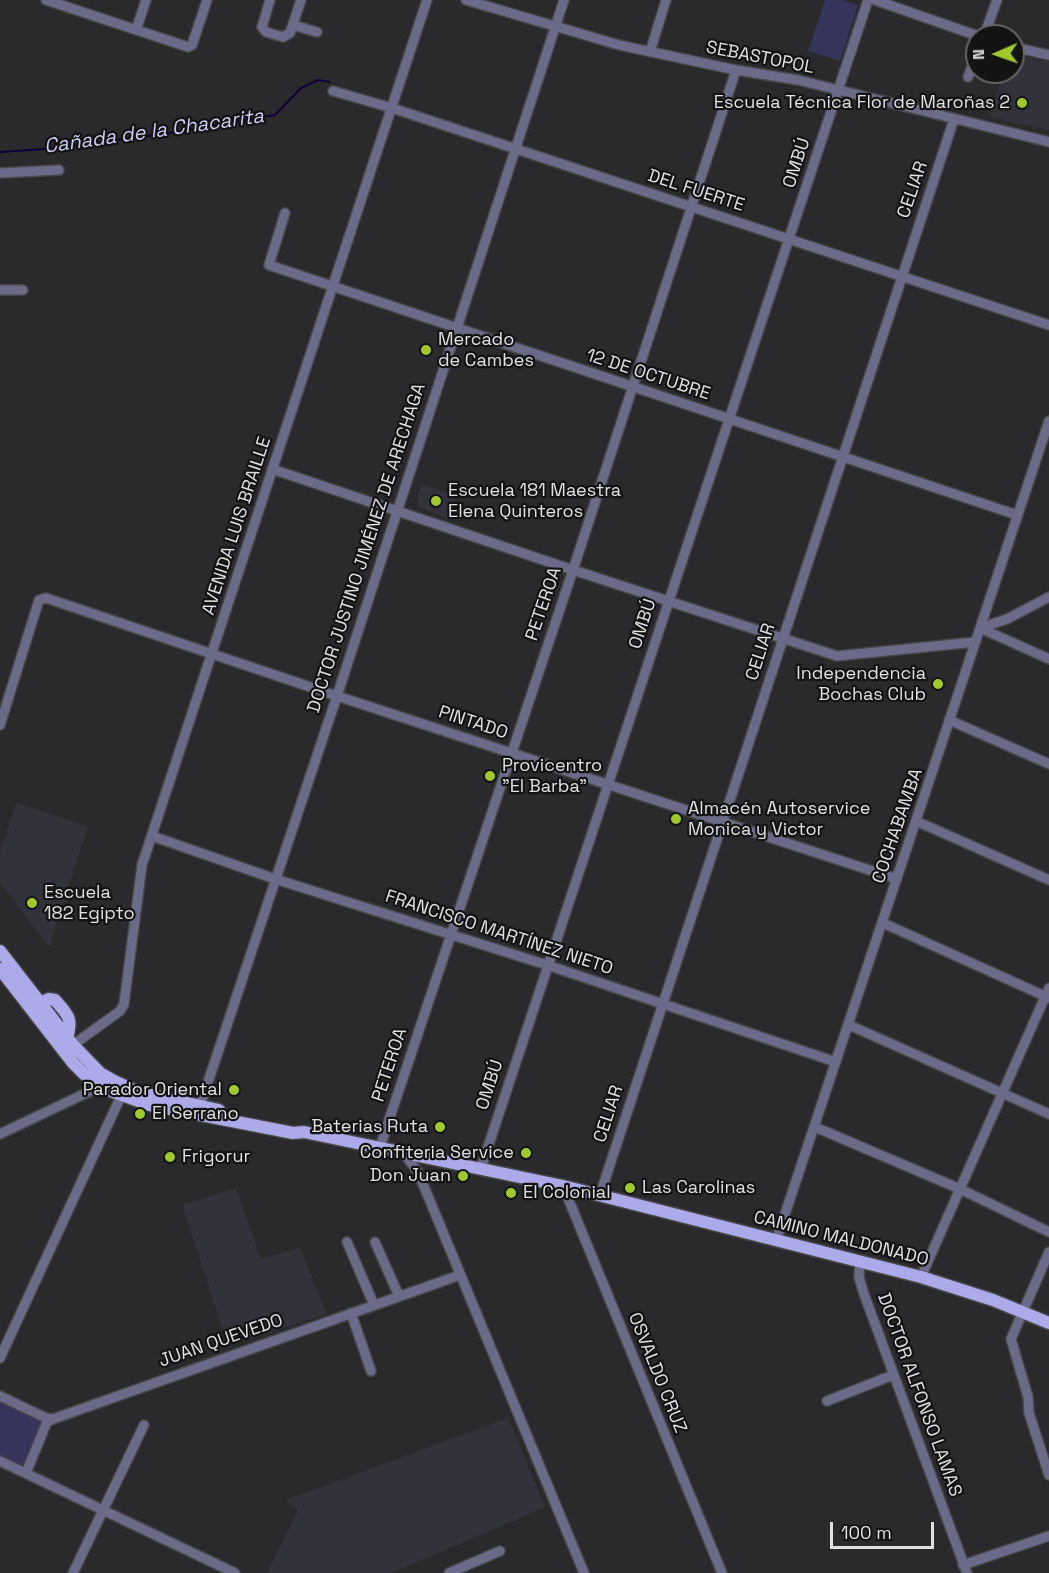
<!DOCTYPE html>
<html>
<head>
<meta charset="utf-8">
<style>
	body { margin:0 }
	#map { position:relative; width:1049px; height:1573px; overflow:hidden; background:#2a2a2d; font-family:"Space Grotesk",sans-serif }
	canvas { display:block }
	.north { position:absolute; left:965px; top:24px; width:60px; height:60px; box-sizing:border-box; background:#131314; border:2px solid #656566; border-radius:50%; rotate:268deg; font-size:16px; font-weight:700; line-height:24px; text-align:center; color:#e0e0e2 }
	.north::after { content:''; display:block; margin:auto; width:21px; height:27px; background:#a0c92b; clip-path:polygon(50% 0,100% 100%,50% 72%,0 100%) }
	.scale { position:absolute; left:830px; top:1522px; width:104px; height:27px; box-sizing:border-box; border:3px solid #e0e0e2; border-top:0; padding-left:8px; font-size:18px; line-height:21px; white-space:nowrap; color:#e0e0e2; -webkit-text-stroke:4px #131314; paint-order:stroke }
</style>
</head>
<body>
<div id="map">
<canvas width="1049" height="1573"></canvas>
<div class="north">N</div>
<div class="scale">100 m</div>
</div>
<script>
const context = document.querySelector('canvas').getContext('2d');
context.lineJoin = 'round';
function paint(path, color) {
  context.fillStyle = color;
  context.fill(path, 'evenodd');
}
function stroke(path, color, width, dash) {
  context.strokeStyle = color;
  context.lineWidth = width;
  context.lineCap = dash ? 'butt' : 'round';
  context.setLineDash(dash || []);
  context.stroke(path);
}
function write(font, color, halo, rows, align = 'center') {
  context.font = font + ' "Space Grotesk",sans-serif';
  context.lineWidth = 4.5;
  context.setLineDash([]);
  context.textBaseline = 'middle';
  context.strokeStyle = halo;
  context.fillStyle = color;
  for (const [text, x, y, turn = 0] of rows) {
    context.save();
    context.translate(x, y);
    context.rotate((+turn || 0) * Math.PI / 180);
    context.textAlign = isNaN(turn) ? turn : align;
    if (halo) context.strokeText(text, 0, 0);
    context.fillText(text, 0, 0);
    context.restore();
  }
}
const built = new Path2D(`
	M1013,54L1049,62V130L990,117L1003,72H1013Z
	M422,484L456,496L448,519L419,507L417,500Z
	M16,803L88,827L49,946L0,883V852Z
	M236,1188L261,1259L300,1248L327,1314L228,1346L182,1205Z
	M508,1418L545,1507L391,1573H267L298,1511L286,1500Z`);
const green = new Path2D(`
	M825,0H842L858,5L840,61L808,51Z
	M0,1401L43,1422L25,1467L0,1457Z`);
const stream = new Path2D(`
	M0,152L46,149L163,134L275,115L301,88L318,80L330,82`);
const minor = new Path2D(`
	M46,0L188,47L192,45L207,0
	M270,0L262,27L266,32L283,37L290,33L301,0
	M466,0L619,45L736,70L798,80L1049,142
	M875,0L978,36
	M293,25L317,32
	M136,30L146,0
	M984,36L997,0
	M1013,47L1049,55
	M650,52L666,0
	M968,77L977,54
	M333,91L392,108L1049,325
	M0,173L59,170
	M285,213L269,265L1017,515
	M0,290H23
	M272,469L573,570L837,656L975,642
	M980,628L1007,619L1049,597
	M980,628L1049,659
	M949,720L1049,764
	M0,725L39,600L46,598L337,696L897,879
	M916,821L1049,880
	M152,836L275,879L547,965L836,1062
	M883,923L1049,998
	M849,1025L1049,1114
	M73,1045L120,1011L124,1004L142,865L427,0
	M198,1112L337,696L564,0
	M815,1127L960,1189L1049,1232
	M0,1134L101,1086
	M380,1147L573,570L736,70
	M402,1151L418,1172L584,1573
	M481,1168L868,0
	M563,1186L722,1573
	M600,1195L954,119
	M776,1241L1049,421
	M347,1242L374,1305
	M375,1242L399,1296
	M1049,1252L1011,1339L1028,1397L1029,1413L1049,1475
	M860,1261L859,1277L864,1294L967,1573
	M921,1277L1049,988
	M351,1313L371,1371
	M0,1358L121,1096
	M0,1396L46,1418L53,1419
	M827,1401L893,1375
	M0,1461L235,1573
	M26,1473L47,1422L53,1419L460,1275
	M963,1565L1049,1536
	M73,1573L144,1425
	M449,1573L500,1551`);
const major = new Path2D(`
	M0,951L73,1045L100,1073L114,1081L138,1092L219,1110
	M0,969L73,1063L84,1074L108,1090L150,1105L293,1133L304,1132L563,1186L921,1277L993,1300L1049,1323
	M33,1006L49,999L55,1000C68,1015 73,1018 67,1038`);
const markers = [
	[1022,103,6,"#a0c92b"],
	[426,350,6,"#a0c92b"],
	[436,501,6,"#a0c92b"],
	[938,684,6,"#a0c92b"],
	[490,776,6,"#a0c92b"],
	[676,819,6,"#a0c92b"],
	[32,903,6,"#a0c92b"],
	[234,1090,6,"#a0c92b"],
	[140,1114,6,"#a0c92b"],
	[440,1127,6,"#a0c92b"],
	[526,1153,6,"#a0c92b"],
	[170,1157,6,"#a0c92b"],
	[463,1176,6,"#a0c92b"],
	[630,1188,6,"#a0c92b"],
	[511,1193,6,"#a0c92b"]
];
const streetNames = [
	["SEBASTOPOL",760,58,11],
	["OMBÚ",797,163,-72],
	["CELIAR",913,190,-71],
	["DEL FUERTE",696,191,18],
	["12 DE OCTUBRE",648,375,18],
	["AVENIDA LUIS BRAILLE",237,526,-72],
	["DOCTOR JUSTINO JIMÉNEZ DE ARECHAGA",367,548,-72],
	["PETEROA",544,604,-71],
	["OMBÚ",643,624,-72],
	["CELIAR",761,652,-72],
	["PINTADO",473,723,18],
	["COCHABAMBA",898,826,-71],
	["FRANCISCO MARTÍNEZ NIETO",499,933,18],
	["PETEROA",390,1065,-72],
	["OMBÚ",490,1085,-72],
	["CELIAR",609,1114,-72],
	["CAMINO MALDONADO",841,1239,14],
	["JUAN QUEVEDO",221,1341,-19],
	["OSVALDO CRUZ",657,1373,68],
	["DOCTOR ALFONSO LAMAS",919,1395,70]
];
const poiNames = [
	["Escuela Técnica Flor de Maroñas 2",1010,103,"right"],
	["Mercado",438,340],
	["de Cambes",438,361],
	["Escuela 181 Maestra",448,491],
	["Elena Quinteros",448,512],
	["Independencia",926,674,"right"],
	["Bochas Club",926,695,"right"],
	["Provicentro",502,766],
	["\"El Barba\"",502,787],
	["Almacén Autoservice",688,809],
	["Monica y Victor",688,830],
	["Escuela",44,893],
	["182 Egipto",44,914],
	["Parador Oriental",222,1090,"right"],
	["El Serrano",152,1114],
	["Baterias Ruta",428,1127,"right"],
	["Confiteria Service",514,1153,"right"],
	["Frigorur",182,1157],
	["Don Juan",451,1176,"right"],
	["Las Carolinas",642,1188],
	["El Colonial",523,1193]
];
const waterNames = [
	["Cañada de la Chacarita",154,132,-8]
];
paint(built, '#32323a');
paint(green, '#37345c');
stroke(stream, '#11003a', 2);
stroke(minor, '#47474a', 12);
stroke(major, '#47474a', 15);
stroke(minor, '#6b6b89', 9);
stroke(major, '#acaae9', 12);
for (const [x, y, r, color] of markers) {
  const dot = new Path2D();
  dot.arc(x, y, r, 0, 2 * Math.PI);
  context.fillStyle = color;
  context.fill(dot);
  stroke(dot, '#131314', 2);
}
write('18px', '#e0e0e2', '#131314', streetNames);
write('18px', '#e0e0e2', '#131314', poiNames, 'left');
write('italic 20px', '#cecdf5', '#131314', waterNames);
</script>
</body>
</html>
